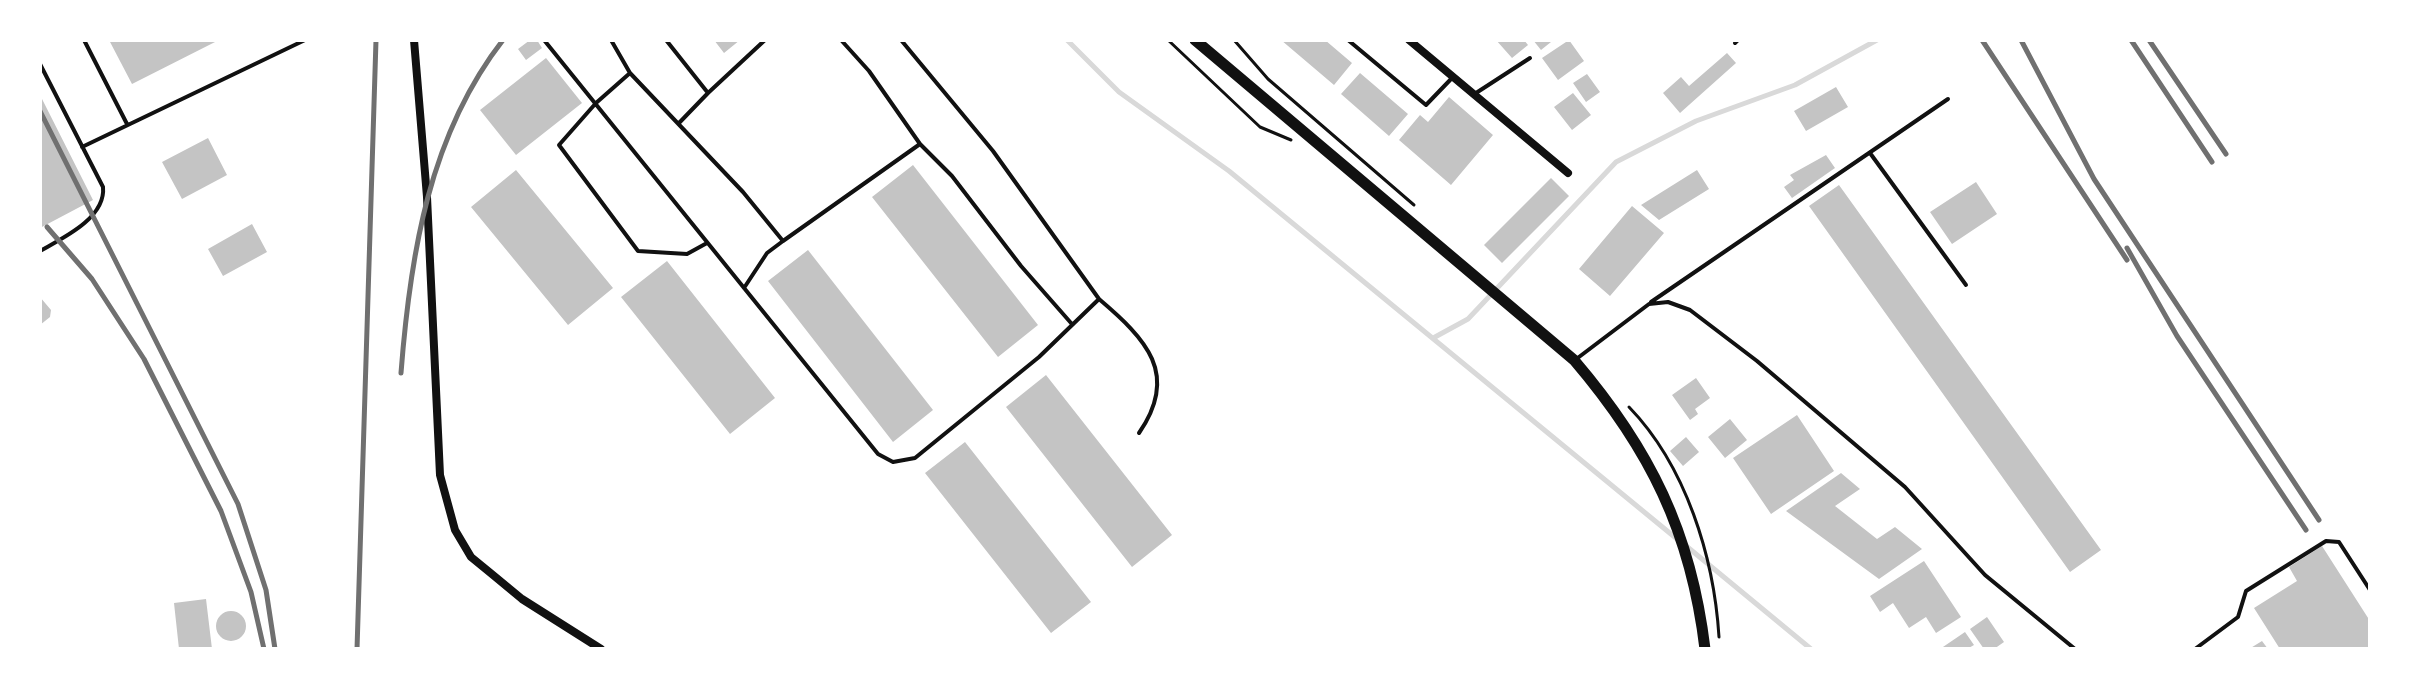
<!DOCTYPE html>
<html>
<head>
<meta charset="utf-8">
<style>
	body { margin:0 }
	#map { position:relative; width:2410px; height:689px; overflow:hidden; background:#fff; font-family:"Roboto Condensed",sans-serif }
	canvas { display:block }
	.frame { position:absolute; inset:0; border:42px solid #fff; pointer-events:none }
</style>
</head>
<body>
<div id="map">
<canvas width="2410" height="689"></canvas>
<div class="frame"></div>
</div>
<script>
const context = document.querySelector('canvas').getContext('2d');
context.lineJoin = 'round';
function stroke(path, color, width, dash) {
  context.strokeStyle = color;
  context.lineWidth = width;
  context.lineCap = dash ? 'butt' : 'round';
  context.setLineDash(dash || []);
  context.stroke(path);
}
function paint(path, color) {
  context.fillStyle = color;
  context.fill(path, 'evenodd');
}
const stream = new Path2D(`
	M1067,40L1119,92L1229,171L1677,539
	M1435,337L1468,319L1616,162L1696,121L1795,85L1877,40
	M1685,545L1811,649`);
const building = new Path2D(`
	M109,40H219L132,84Z
	M530,40H537L542,48L526,60L518,49Z
	M714,40H740L724,53Z
	M1281,40H1325L1352,63L1334,85Z
	M1496,40H1524L1528,45L1512,58Z
	M1533,40H1549L1551,42L1541,50Z
	M1569,40L1584,61L1558,80L1542,58Z
	M1727,53L1736,63L1680,113L1663,93L1681,77L1689,86Z
	M546,58L582,103L516,155L480,110Z
	M1360,73L1408,114L1389,136L1341,94Z
	M1587,74L1600,92L1586,102L1573,83Z
	M1836,87L1848,107L1806,131L1794,111Z
	M1573,93L1591,115L1572,130L1554,107Z
	M40,95L93,200L40,228Z
	M1449,97L1493,135L1451,185L1399,140L1420,115L1428,122Z
	M208,138L227,175L182,199L162,162Z
	M1826,155L1835,168L1792,198L1784,187L1794,180L1790,175Z
	M913,165L1038,325L998,357L872,197Z
	M516,170L613,288L568,325L471,207Z
	M1697,170L1709,189L1659,220L1641,205Z
	M1551,178L1569,196L1502,263L1484,245Z
	M1976,182L1997,214L1952,244L1930,212Z
	M1839,185L2101,550L2070,572L1809,206Z
	M1632,206L1664,233L1610,296L1579,269Z
	M252,224L267,252L223,276L208,249Z
	M808,250L933,410L893,442L768,281Z
	M667,261L775,398L730,434L621,297Z
	M40,297L51,310L50,317L40,325Z
	M1046,375L1172,535L1132,567L1006,407Z
	M1696,378L1710,398L1695,409L1698,414L1690,420L1672,395Z
	M1797,415L1834,471L1771,514L1733,458Z
	M1730,419L1747,440L1725,458L1708,437Z
	M1686,437L1699,452L1683,466L1670,451Z
	M965,442L1091,602L1051,633L925,473Z
	M1841,473L1860,489L1835,506L1877,539L1895,527L1922,549L1879,579L1786,511Z
	M2322,546L2370,621V649H2280L2254,608L2297,581L2289,567Z
	M1924,561L1961,617L1936,633L1926,617L1909,628L1893,603L1880,612L1870,596Z
	M206,599L212,649H179L174,603Z
	M216 626a15 15 0 1 1 30 0a15 15 0 1 1-30 0Z
	M1987,617L2004,642L1994,649H1984L1970,629Z
	M1965,632L1974,645L1967,649H1940Z
	M2262,641L2268,649H2249Z`);
const path = new Path2D(`
	M1168,40L1260,127L1291,140
	M1234,40L1268,79L1414,205
	M1629,407C1686,466 1714,557 1719,637`);
const service = new Path2D(`
	M84,40L127,124
	M544,40L878,454L893,462L915,458L1039,357L1099,299C1146,339 1180,374 1139,433
	M611,40L630,73L596,103L559,145L638,251L687,254L707,243
	M666,40L708,93L765,40
	M841,40L869,71L920,144L952,176L1021,266L1071,323
	M901,40L993,151L1099,299
	M1348,40L1426,105L1452,78
	M1735,43L1738,40
	M40,64L103,187C106,218 63,238 40,251
	M630,73L743,192L783,241L920,144
	M1476,93L1530,58
	M679,123L708,93
	M82,147L305,40
	M1870,153L1966,285
	M744,288L767,253L783,241
	M1651,302L1948,99
	M1575,360L1649,304L1668,302L1690,310L1757,361L1905,487L1985,575L2075,649
	M2195,649L2238,617L2246,591L2326,541L2339,542L2370,590`);
const minor = new Path2D(`
	M414,40L427,197L440,475L455,530L471,557L493,575L522,599L601,649
	M1409,40L1568,173`);
const tertiary = new Path2D(`
	M1195,40L1574,360C1650,449 1691,532 1705,649`);
const rail = new Path2D(`
	M1982,40L2127,260
	M2021,40L2094,179L2319,520
	M2131,40L2212,162
	M2149,40L2226,154
	M40,111L238,504L266,590L275,649
	M47,227L92,279L144,359L221,511L251,592L264,649
	M2127,248L2177,336L2306,530
	M401,373C410,256 429,135 503,40
	M357,649L376,40`);
stroke(stream, '#d9d9d9', 5);
paint(building, '#c4c4c4');
stroke(path, '#111', 3);
stroke(service, '#111', 4);
stroke(minor, '#111', 8);
stroke(tertiary, '#111', 11);
stroke(rail, '#707070', 5);
</script>
</body>
</html>
